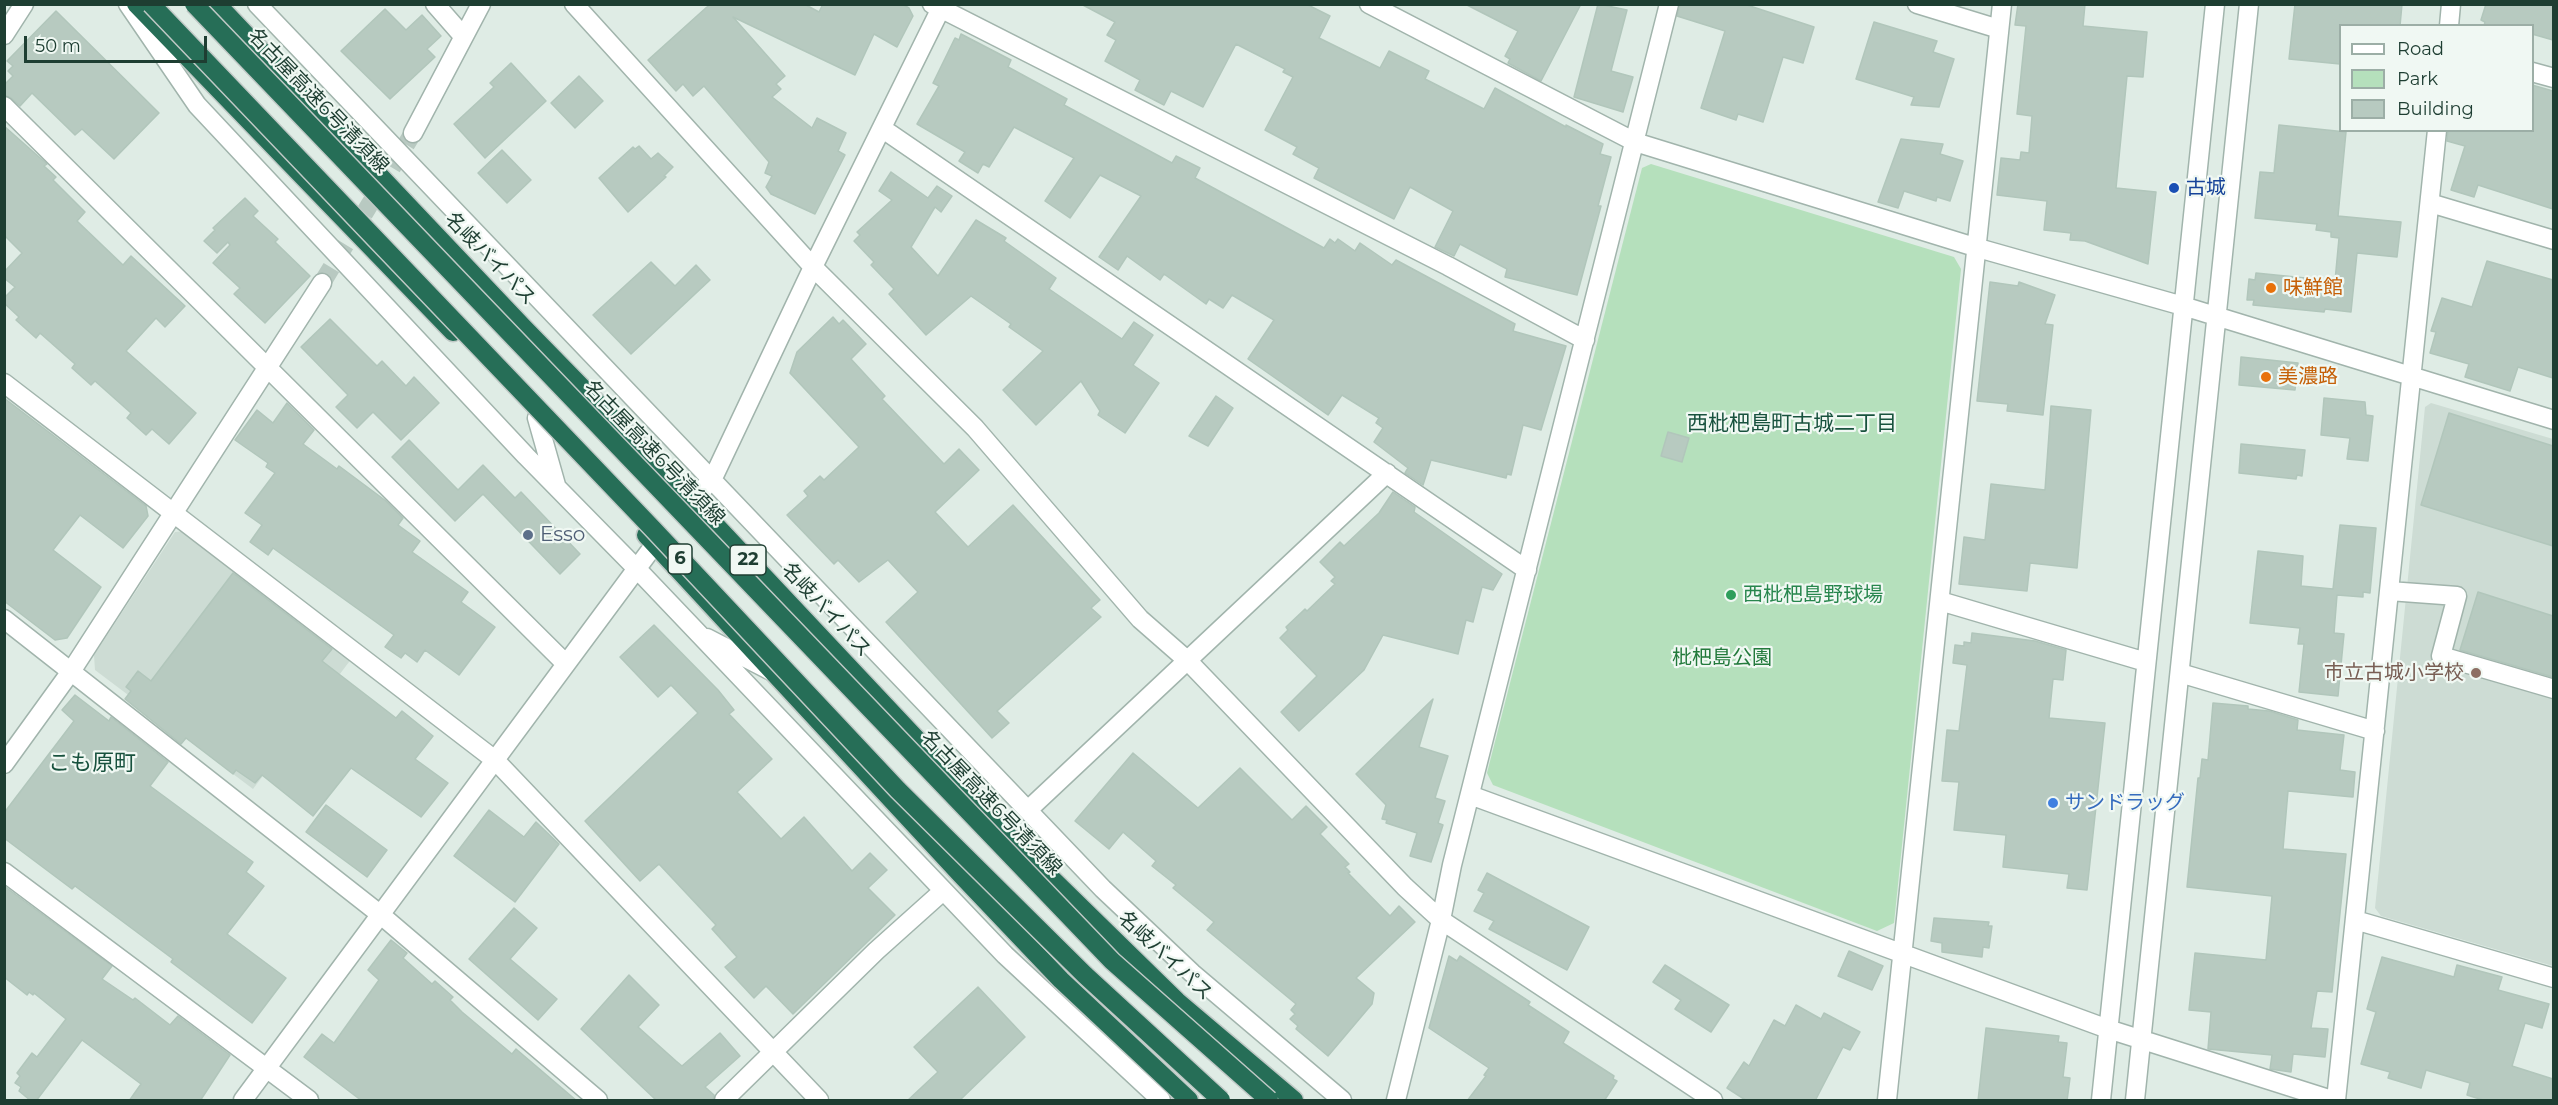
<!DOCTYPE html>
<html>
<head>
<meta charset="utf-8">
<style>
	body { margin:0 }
	#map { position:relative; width:2558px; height:1105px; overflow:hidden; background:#dfece5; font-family:Montserrat,sans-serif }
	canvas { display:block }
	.frame { position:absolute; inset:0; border:6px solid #1e3e32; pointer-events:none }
	.legend { position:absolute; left:2339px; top:24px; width:195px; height:108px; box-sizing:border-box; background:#f0f8f3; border:2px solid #9caea6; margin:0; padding:8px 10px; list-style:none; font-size:18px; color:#1e3e32 }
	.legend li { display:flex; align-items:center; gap:12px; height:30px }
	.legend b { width:30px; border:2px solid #9caea6 }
	.scale { position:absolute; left:24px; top:36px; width:183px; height:27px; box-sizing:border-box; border:3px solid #1e3e32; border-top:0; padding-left:8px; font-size:18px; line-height:21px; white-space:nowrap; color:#1e3e32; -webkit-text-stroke:4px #f0f8f3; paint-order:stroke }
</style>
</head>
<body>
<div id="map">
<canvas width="2558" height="1105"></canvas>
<div class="frame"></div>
<ul class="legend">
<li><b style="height:8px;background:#fff"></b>Road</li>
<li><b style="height:16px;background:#b5e0bc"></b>Park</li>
<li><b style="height:16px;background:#b7cac0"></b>Building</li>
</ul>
<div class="scale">50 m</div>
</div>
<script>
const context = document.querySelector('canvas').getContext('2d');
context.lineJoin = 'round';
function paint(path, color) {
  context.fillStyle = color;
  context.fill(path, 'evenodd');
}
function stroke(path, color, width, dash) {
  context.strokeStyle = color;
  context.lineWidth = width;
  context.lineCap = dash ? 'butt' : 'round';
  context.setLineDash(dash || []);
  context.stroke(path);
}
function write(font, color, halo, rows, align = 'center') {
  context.font = font + ' Montserrat,"Noto Sans JP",sans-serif';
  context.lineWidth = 4.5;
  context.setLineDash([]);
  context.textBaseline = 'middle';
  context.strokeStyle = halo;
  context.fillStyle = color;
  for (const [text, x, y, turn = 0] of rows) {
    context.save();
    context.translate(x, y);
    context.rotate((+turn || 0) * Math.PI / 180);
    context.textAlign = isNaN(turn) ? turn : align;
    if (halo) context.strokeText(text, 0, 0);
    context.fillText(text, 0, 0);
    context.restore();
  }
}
const built = new Path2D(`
	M2431,403L2553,439V966L2381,916L2375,908L2425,407Z
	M186,531L352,658L253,789L95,670L94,655L175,532Z`);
const green = new Path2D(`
	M1651,164L1954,257L1961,269L1894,923L1877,931L1493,785L1487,773L1642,168Z`);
const building = new Path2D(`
	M705,4H804L819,12L823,4H902L909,8L913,16L897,47L874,34L855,75L733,17L785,76L776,84L781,89L772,97L812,128L817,118L846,133L838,151L845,155L815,214L771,194L766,187L772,176L765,173L769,162L704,86L693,96L683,84L676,91L648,60L708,6Z
	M1081,4H1306L1330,16L1319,38L1380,68L1389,51L1429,71L1425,79L1484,109L1495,88L1566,127V125L1603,144L1600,154L1611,157L1598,206H1601L1577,295L1505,277L1507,269L1460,244L1454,256L1435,247L1453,211L1410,187L1394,219L1314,178L1319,168L1293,154L1297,147L1265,130L1293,77L1283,72L1285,69L1236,44L1203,107L1171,91L1164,105L1135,90L1140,80L1105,61L1116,40L1107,35L1115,22Z
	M1465,4H1581L1541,81L1508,63L1510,59L1505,56L1518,31Z
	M1598,4L1627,10L1611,71L1633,77L1623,112L1574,97Z
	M1680,4H1744L1814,27L1803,63L1783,57L1763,122L1738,114L1736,120L1701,108L1725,31L1677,16Z
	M2018,4H2085L2083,26L2147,32L2143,77L2127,76L2116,188L2156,192L2148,264L2085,241L2070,240L2071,233L2044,230L2047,201L1997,195L2001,158L2020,160L2021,152L2029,153L2032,116L2017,114L2026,26L2015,25Z
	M2295,4H2402L2400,26H2340V64L2289,59Z
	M2486,4H2553V40L2532,34V26H2484L2485,22L2481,20Z
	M385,9L406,30L422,15L441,36L427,49L435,57L390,99L341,51Z
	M56,11L159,113L114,159L82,129L75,135L32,93L20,106L11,98L4,95V85L13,76L8,71L13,66L7,61Z
	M1874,22L1937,41L1933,52L1954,59L1939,107L1911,105L1914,97L1856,79Z
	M961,34L1011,60L1008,67L1067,99L1064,105L1172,163L1176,156L1200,168L1195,178L1324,248L1330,239L1335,243L1338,239L1355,251L1360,243L1392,265L1396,260L1515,324L1513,331L1566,346L1541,430L1523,425L1511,475L1507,474L1506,478L1431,460L1423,485L1405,473L1408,468L1374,442L1383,428L1376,423L1379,418L1342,395L1328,415L1248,359L1274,320L1232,295L1223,308L1209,299L1206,304L1164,274L1160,280L1127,256L1118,270L1099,257L1141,196L1100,175L1070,218L1045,201L1074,158L1014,127L989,167L983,164L978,173L959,161L965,152L917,124L939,86L933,83L955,38L959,40Z
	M511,63L546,101L485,158L454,124L494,87L490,83Z
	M579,76L603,101L575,128L551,103Z
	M2532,85L2553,91V209L2478,185L2474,197L2451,190L2465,146L2447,141L2448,130H2532Z
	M2279,125L2346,132L2338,216L2401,222L2397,257L2357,253L2351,312L2325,309L2324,312L2253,305L2254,300H2247L2249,279L2255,280L2256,273L2335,281L2339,238L2331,237V232L2316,230L2317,224L2255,218L2260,172L2274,173Z
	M4,126L47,164L44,166L56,177L53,180L85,212L77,221L123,265L131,256L185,306L165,327L156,318L126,351L196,413L169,444L152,429L146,435L127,418L131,413L95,381L91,385L72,368L75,364L40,333L36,338L16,320L19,317L4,303V298L15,287L4,278V272L22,253L4,235Z
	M1901,139L1943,144L1940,154L1963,161L1950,201L1937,197L1936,201L1904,191L1898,208L1878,202Z
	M639,146L651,159L658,153L673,167L664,176L666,177L628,212L599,178L633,147L635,149Z
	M502,150L531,180L507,203L478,173Z
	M891,172L928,198L937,186L952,196L941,212L935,207L911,247L938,276L976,220L1006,238L1004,241L1056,278L1049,289L1122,339L1134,322L1153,335L1133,365L1159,383L1125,433L1098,415L1100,411L1081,381L1036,425L1003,390L1043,351L1009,327L1011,324L971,296L926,335L889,294L894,289L871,265L874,262L854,241L860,235L857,232L892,200L879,191Z
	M245,198L258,211L253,216L278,239L275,242L310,276L265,323L234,294L240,288L213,263L230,245L228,242L217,253L204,241L215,230L213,228Z
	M2487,261L2553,280V378L2518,367L2510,391L2465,377L2469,364L2430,353L2436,332L2431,331L2442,298L2472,307Z
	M651,262L675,286L696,265L710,280L631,354L593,315Z
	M1990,282L2018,286L2019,282L2055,295L2045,324L2053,325L2043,415L2007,411L2008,404L1977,401Z
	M833,317L839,324L843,320L866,344L851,359L885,396L882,399L944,464L959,449L979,470L935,512L968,547L1013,505L1100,600L1091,608L1101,617L997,711L1009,723L992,738L886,622L918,592L888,560L859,582L838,560L834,564L787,515L808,496L804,491L820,476L824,480L859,447L790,373L797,352Z
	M330,319L377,366L382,361L406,386L414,377L439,403L401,440L373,412L357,428L336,407L348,395L301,347Z
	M2241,357L2298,363L2295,390L2239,385Z
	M1216,396L1233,408L1208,446L1189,436Z
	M4,398L146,506L148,516L123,548L80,515L53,550L101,587L67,638L55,640L4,601Z
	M2324,398L2365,402L2366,415L2373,416L2368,461L2347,459L2350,438L2321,435Z
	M287,403L314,430L303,444L337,469L339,466L386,501L403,518L398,525L420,541L412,552L468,592L461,602L495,627L459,675L425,650L417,662L405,653L401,658L385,647L394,635L273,548L268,555L250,542L262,525L245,513L275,473L266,467L268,463L235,440L257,410L273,423Z
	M2051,406L2091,410L2077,568L2030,563L2027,591L1959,584L1964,537L1985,540L1991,484L2045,490Z
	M2449,413L2553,446V546L2421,505Z
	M1668,432L1689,438L1682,462L1661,456Z
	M409,440L458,490L483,465L515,498L521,492L580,554L560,574L483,494L455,521L392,457Z
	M2241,444L2305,450L2302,476L2297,475L2296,479L2239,473Z
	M1393,492L1415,507L1414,512L1502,574L1493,590L1482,587L1473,622L1466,620L1458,654L1383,635L1364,670L1299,731L1281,712L1317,676L1280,638L1288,630L1286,627L1305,609L1307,611L1335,584L1331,581L1335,577L1320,562L1340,542L1344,546L1379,513Z
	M2340,525L2376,528L2370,593L2363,592V597L2337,595L2334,633L2344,634L2338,696L2299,692L2304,644H2298L2300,628L2250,623L2258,551L2303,556L2301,586L2333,589Z
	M233,573L332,649L322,661L396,718L402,711L433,736L415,759L448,783L421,817L351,768L313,816L262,775L255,783L236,770L233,774L186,738L181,744L125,699L131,691L126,687L138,671L151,681Z
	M2478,592L2553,616V677L2460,650Z
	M654,625L718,690L734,710L729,714L772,759L737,792L781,839L804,817L852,871L870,853L887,870L868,888L895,915L793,1014L766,986L754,998L725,967L737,957L712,929L716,925L659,864L640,881L585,821L698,713L671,685L658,697L620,657Z
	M1972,633L2035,641L2066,650L2063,680L2053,679L2049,718L2105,723L2087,890L2067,888L2069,874L2003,867L2006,835L1954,830L1959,782L1942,781L1947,730L1959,731L1967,665L1953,663L1955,645L1964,646V642L1971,643Z
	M75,695L109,721L111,717L168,762L150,786L253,862L246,872L264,886L227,934L286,978L252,1023L171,962L173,959L75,886L72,889L4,838V813L74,721L62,710Z
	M1433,699L1419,747L1448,756L1435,798L1445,801L1438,823L1443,825L1431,862L1410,856L1417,833L1386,823L1387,820L1382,819L1386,805L1356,774Z
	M2213,703L2248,706V709L2269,711L2298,720L2297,730L2344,735L2340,770L2355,772L2353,797L2288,791L2283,849L2346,854L2332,992L2317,991L2311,1028L2328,1029L2325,1057L2293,1054L2291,1072L2270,1069L2272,1055L2208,1049L2211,1012L2189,1010L2195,953L2266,960L2272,896L2187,887L2198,778H2200L2202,759L2208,760Z
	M1133,753L1198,808L1240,768L1292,820L1306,806L1327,827L1320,834L1349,864L1345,867L1350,872L1348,873L1390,916L1399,906L1415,922L1356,978L1374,993L1372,1004L1328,1056L1296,1029L1298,1026L1290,1019L1295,1014L1291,1010L1296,1004L1207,930L1214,922L1173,888L1176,885L1152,866L1156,861L1123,832L1109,849L1075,821Z
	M326,805L387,850L367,877L306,832Z
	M489,810L524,837L536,822L559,844L515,902L454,856Z
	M1487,873L1589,927L1567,970L1489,929L1494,921L1474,911L1484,893L1478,890Z
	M4,886L112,966L102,979L133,1000L135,998L170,1025L178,1016L230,1055L200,1101H129L141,1084L82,1040L36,1101H31L19,1091L21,1087L15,1083L20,1076L17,1073L32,1053L37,1057L66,1019L34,993L33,995L29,992L27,995L4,977Z
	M514,908L537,928L510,959L557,999L538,1020L469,959Z
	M1934,918L1989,922L1988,926H1992L1989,948L1983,947L1982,957L1942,952V943L1931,941Z
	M391,940L407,953L403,958L432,984L435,981L453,997L450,1000L462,1012L512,1054L516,1049L577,1101H362L304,1057L322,1034L334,1043L379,980L368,970Z
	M1849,951L1883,966L1872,990L1838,976Z
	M1449,956L1457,961L1460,956L1530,1002L1528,1005L1569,1032L1563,1043L1614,1076L1613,1079L1617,1081L1604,1101H1467L1486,1076L1484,1075L1489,1068L1429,1028Z
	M2382,957L2454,977L2457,965L2502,977L2498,990L2549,1004L2542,1028L2525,1023L2512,1066L2553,1079V1101H2486L2467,1095L2470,1083L2426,1070L2421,1088L2388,1078L2390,1072L2361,1064L2376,1012L2367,1009Z
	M1665,965L1729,1005L1711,1032L1675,1009L1681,1000L1653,982Z
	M629,975L659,1005L638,1027L676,1061L682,1066L720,1033L740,1056L705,1087L714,1095L713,1101H657L581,1029Z
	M978,987L1025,1037L959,1101H907L938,1072L914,1047Z
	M1796,1005L1821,1019L1824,1013L1860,1032L1850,1050L1843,1047L1815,1101H1747L1727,1088L1744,1062L1749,1066L1774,1020L1785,1026Z
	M1986,1028L2059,1036L2058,1042L2067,1043L2063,1077L2070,1078L2067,1101H1978Z`);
const minorTunnel = new Path2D(`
	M322,283L413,133`);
const minor = new Path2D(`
	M128,4L197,105L526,456L637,569L1005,955L1161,1100
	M257,4L1103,889L1192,973L1342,1100
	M435,4L463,36
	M574,4L813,267L975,428L1140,619L1188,661L1405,887L1441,920L1713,1100
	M932,4L1448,266L1585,340
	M1369,4L1635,142L1978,248L2183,306L2554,420
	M1917,4L1999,29
	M2449,26L2451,4
	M4,35L24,4
	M2532,72L2554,78
	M4,106L566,664
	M883,129L1527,570
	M413,133L481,4
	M2430,203L2554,240
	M4,383L495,760L819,1100
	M537,418L556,485
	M693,501L714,476L813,267L943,4
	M2389,591L2457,596L2441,656L2554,689
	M1940,601L2146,662
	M4,619L381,915L598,1100
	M707,638L771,671
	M2180,673L2375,731
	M4,764L72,670L322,283
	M1470,795L2108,1029L2332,1100
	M1028,810L1387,473
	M4,872L309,1100
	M2355,920L2554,978
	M243,1100L655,544
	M724,1100L876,951L943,891
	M1396,1100L1441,920L1452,865L1669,4
	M1887,1100L2002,4
	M2101,1100L2215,4
	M2135,1100L2249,4
	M2336,1100L2437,130`);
const highway = new Path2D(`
	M136,4L453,332
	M217,4L524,328L693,501L1003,831L1177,1001L1294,1100
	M646,535L961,875L1061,980L1189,1100`);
const highwayBridge = new Path2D(`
	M151,4L653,529L898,790L1085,975L1221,1100
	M194,4L1112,961L1269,1100`);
const markers = [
	[2174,188,6,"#1a4fb4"],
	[2271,288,6,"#e8710a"],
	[2266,377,6,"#e8710a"],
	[528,535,6,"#5c6f8a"],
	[1731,595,6,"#2e9e5b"],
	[2476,673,6,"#8d6e63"],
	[2053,803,6,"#3f7fe0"]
];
const shields = [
	[680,559,24],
	[748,560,36]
];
const shieldNames = [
	["6",680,559],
	["22",748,560]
];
const streetNames = [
	["名古屋高速6号清須線",318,101,46],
	["名岐バイパス",490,259,46],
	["名古屋高速6号清須線",654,453,46],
	["名岐バイパス",826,610,47],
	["名古屋高速6号清須線",991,803,46],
	["名岐バイパス",1165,956,43]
];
const transitNames = [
	["古城",2186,188]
];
const foodNames = [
	["味鮮館",2283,288],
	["美濃路",2278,377]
];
const serviceNames = [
	["Esso",540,535]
];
const leisureNames = [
	["西枇杷島野球場",1743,595]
];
const parkNames = [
	["枇杷島公園",1722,658]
];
const educationNames = [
	["市立古城小学校",2464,673]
];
const shopNames = [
	["サンドラッグ",2065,803]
];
const neighbourhoodNames = [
	["西枇杷島町古城二丁目",1792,424]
];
const quarterNames = [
	["こも原町",92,764]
];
paint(built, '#cddcd4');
paint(green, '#b5e0bc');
paint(building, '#b7cac0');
stroke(building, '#b1c6bb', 1.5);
stroke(minorTunnel, '#b8c9c1', 18, [18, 9]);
stroke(minor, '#a1b4ac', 21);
stroke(highway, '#c0c9c6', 21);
stroke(minor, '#fff', 18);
stroke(highway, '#266e57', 18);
stroke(highwayBridge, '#c0c9c6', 21, []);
stroke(highwayBridge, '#266e57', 18);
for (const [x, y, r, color] of markers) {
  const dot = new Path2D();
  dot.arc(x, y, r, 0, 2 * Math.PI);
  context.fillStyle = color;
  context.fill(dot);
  stroke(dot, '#f0f8f3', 2);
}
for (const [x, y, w] of shields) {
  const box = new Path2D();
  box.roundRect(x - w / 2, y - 15, w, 30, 4.5);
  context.fillStyle = '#f0f8f3';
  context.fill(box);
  stroke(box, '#1e3e32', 1.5);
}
write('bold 18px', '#1e3e32', null, shieldNames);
write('20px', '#1e3e32', '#f0f8f3', streetNames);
write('20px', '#164399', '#f0f8f3', transitNames, 'left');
write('20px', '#c56008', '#f0f8f3', foodNames, 'left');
write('20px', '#4e5e75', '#f0f8f3', serviceNames, 'left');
write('20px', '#27864d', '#f0f8f3', leisureNames, 'left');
write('20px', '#237a3c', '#f0f8f3', parkNames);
write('20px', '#785e54', '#f0f8f3', educationNames, 'right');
write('20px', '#366cbe', '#f0f8f3', shopNames, 'left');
write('21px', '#18523e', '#f0f8f3', neighbourhoodNames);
write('22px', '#18523e', '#f0f8f3', quarterNames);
</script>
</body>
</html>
